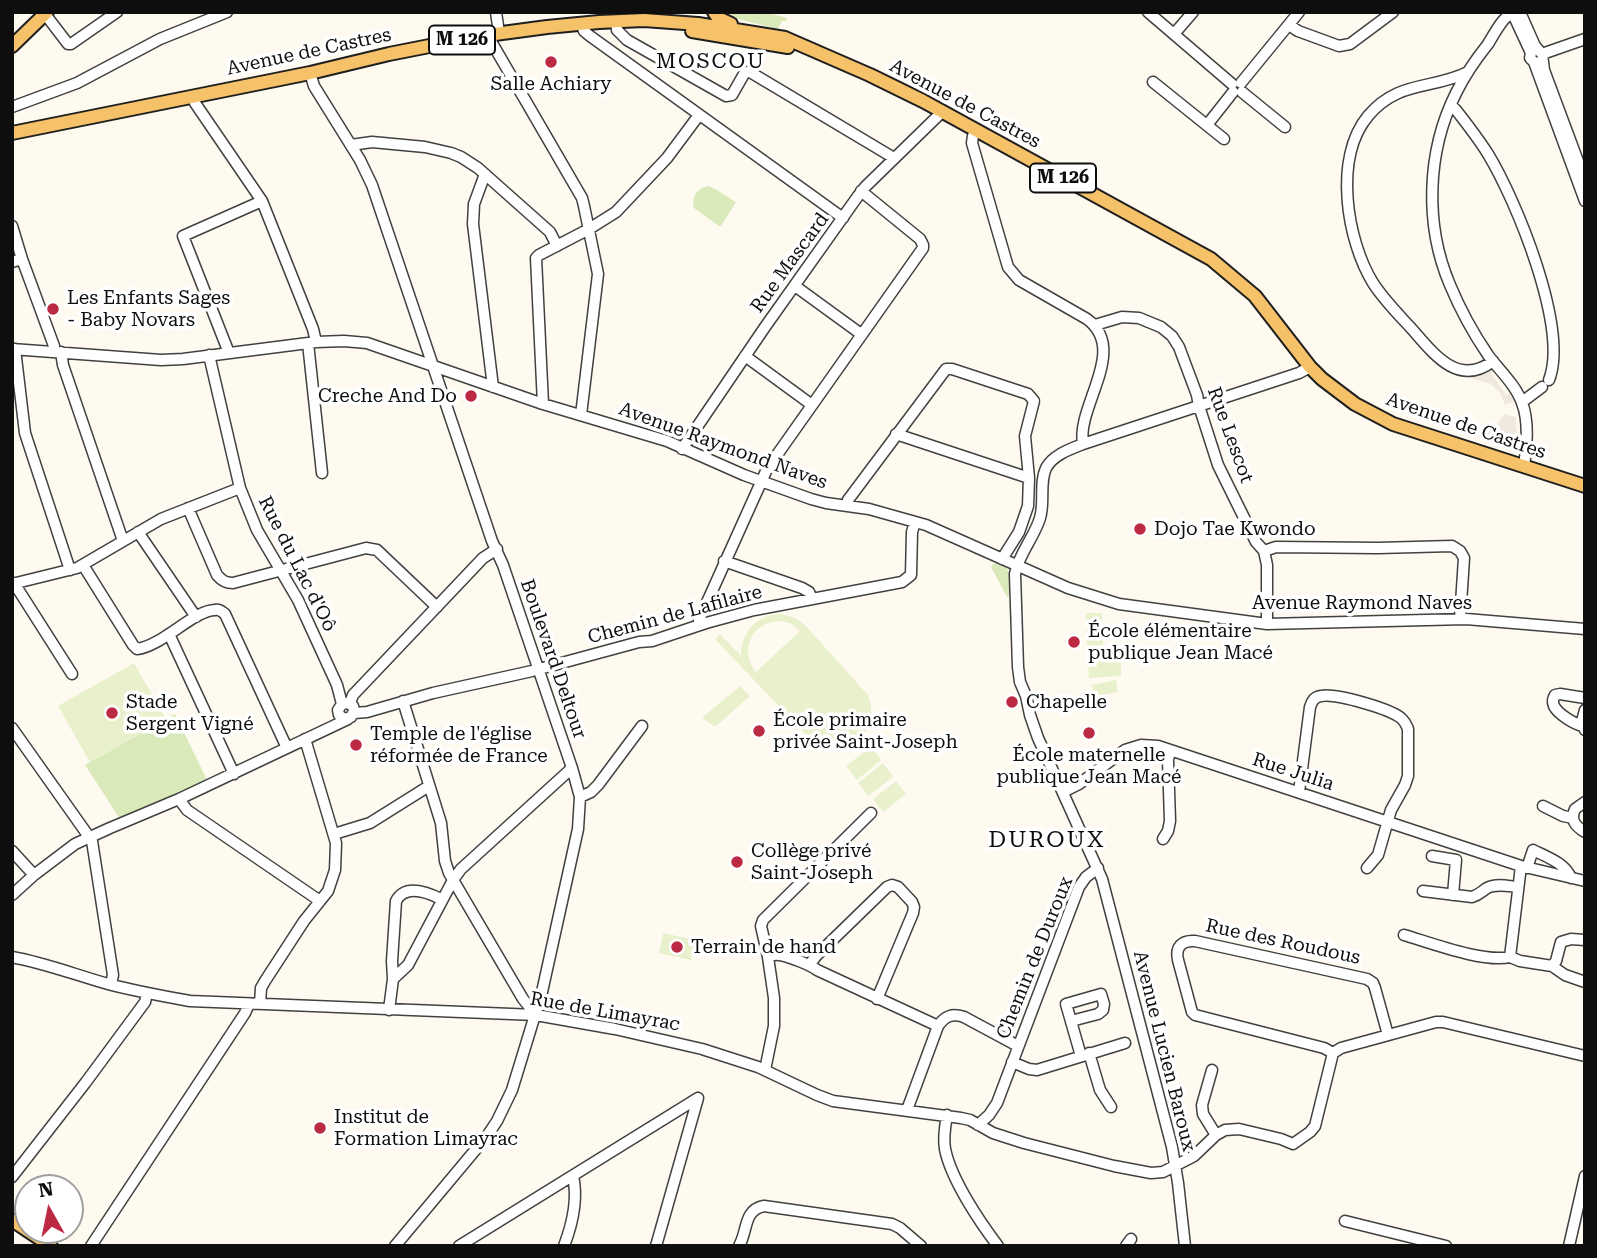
<!DOCTYPE html>
<html>
<head>
<meta charset="utf-8">
<style>
	body { margin:0 }
	#map { position:relative; width:1597px; height:1258px; overflow:hidden; background:#fffaf0; font-family:"Roboto Serif",serif }
	canvas { display:block }
	.frame { position:absolute; inset:0; border:14px solid #0e0e0e; pointer-events:none }
	.north { position:absolute; left:14px; top:1174px; width:70px; height:70px; box-sizing:border-box; background:#fff; border:2px solid #9f9f9f; border-radius:50%; rotate:351deg; font-size:19px; font-weight:700; line-height:28px; text-align:center; color:#0e0e0e }
	.north::after { content:''; display:block; margin:auto; width:24px; height:32px; background:#bc2943; clip-path:polygon(50% 0,100% 100%,50% 72%,0 100%) }
</style>
</head>
<body>
<div id="map">
<canvas width="1597" height="1258"></canvas>
<div class="frame"></div>
<div class="north">N</div>
</div>
<script>
const context = document.querySelector('canvas').getContext('2d');
context.lineJoin = 'round';
function paint(path, color) {
  context.fillStyle = color;
  context.fill(path, 'evenodd');
}
function stroke(path, color, width, dash) {
  context.strokeStyle = color;
  context.lineWidth = width;
  context.lineCap = dash ? 'butt' : 'round';
  context.setLineDash(dash || []);
  context.stroke(path);
}
function write(font, color, halo, rows, align = 'center') {
  context.font = font + ' "Roboto Serif",serif';
  context.lineWidth = 7;
  context.setLineDash([]);
  context.textBaseline = 'middle';
  context.strokeStyle = halo;
  context.fillStyle = color;
  for (const [text, x, y, turn = 0] of rows) {
    context.save();
    context.translate(x, y);
    context.rotate((+turn || 0) * Math.PI / 180);
    context.textAlign = isNaN(turn) ? turn : align;
    if (halo) context.strokeText(text, 0, 0);
    context.fillText(text, 0, 0);
    context.restore();
  }
}
const green = new Path2D(`
	M727,12H765L787,18L786,21H782L778,29L726,16Z
	M708,186L715,189L736,202L721,226H719L694,208C691,197 697,188 708,186Z
	M994,563L1006,567L1010,576L1011,594L1007,597L991,567Z
	M175,714L207,780L120,819L85,765Z`);
const pitch = new Path2D(`
	M1086,613H1102L1103,645L1087,646Z
	M782,614L795,618L805,625L868,695C882,732 846,763 813,742L715,639L720,634L741,656C741,632 757,614 782,614ZM782,621L792,624L800,631L756,672C738,648 753,621 782,621Z
	M1121,660V676L1089,678L1088,661Z
	M134,663L166,719L90,762L58,706Z
	M1116,680L1118,692L1094,696L1092,685Z
	M740,686L750,696L715,727L702,718Z
	M871,747L881,760L857,780L846,766Z
	M883,763L893,777L868,796L858,783Z
	M896,781L906,794L883,812L873,799Z
	M663,933L695,940L691,960L659,953Z`);
const plaza = new Path2D(`
	M1492,367L1495,370L1491,373L1506,395L1512,392L1517,400L1505,405L1500,393L1491,384L1460,375L1458,373Z
	M1504,414L1516,417L1517,447H1523L1520,454L1478,437L1479,435L1491,431L1496,427Z`);
const minor = new Path2D(`
	M496,12L499,33
	M1148,12L1232,84
	M1512,12L1531,53L1530,58L1534,62L1585,201
	M1520,12L1535,46L1542,54L1544,70L1585,180
	M45,14L68,44H71L117,12
	M1521,14C1518,14 1513,13 1510,15C1503,17 1493,36 1488,44C1476,59 1465,75 1456,93C1427,151 1424,224 1450,285C1460,309 1473,333 1488,355C1499,370 1516,385 1522,403C1529,420 1527,448 1524,466
	M616,21L617,30L627,40L726,96L732,95L744,74L747,72H750L894,158
	M581,23L584,31L590,36L843,218
	M1289,25L1298,31L1339,46L1350,44L1393,12
	M490,34L492,43L582,198L584,206L598,274L581,415
	M1174,34L1193,12
	M1542,54L1585,39
	M1468,72C1432,90 1398,80 1368,116C1333,158 1347,241 1373,283C1384,300 1398,314 1411,328C1433,353 1458,388 1493,361
	M310,73L314,86L360,160L372,185L463,455L492,541L503,565L572,768L580,797L578,829L542,992L512,1090L497,1121L487,1136L395,1246
	M1153,82L1224,139
	M1241,83L1299,12
	M1242,92L1285,127
	M193,97L195,103L262,201L313,329L316,342
	M1451,105L1456,110C1467,124 1478,138 1488,154C1516,200 1569,328 1549,380
	M12,107L77,83L160,39L227,12
	M1207,125L1233,92
	M976,130L973,136L972,143L1008,267L1019,280L1087,319C1129,350 1076,406 1083,444
	M351,145L372,142L425,147L451,153L461,157L478,168L550,232L557,246
	M485,174L474,204L473,224L493,387
	M12,226L22,259L54,346V352
	M12,262L22,259
	M795,286L861,334
	M1095,325L1122,317L1139,318L1161,327L1172,336L1179,347L1197,395L1199,406L1218,465L1256,542L1264,551L1267,565V624
	M308,343L322,473
	M12,349L161,360L183,359L316,342L344,341L367,343L543,404L667,441L744,475L811,499L826,503L869,509L926,525L1068,588L1119,604L1267,624L1466,619L1585,629
	M15,349L25,433L70,570
	M61,352L63,365L123,541
	M229,353L183,236L262,201
	M209,355L240,488L257,530L298,600L337,685L342,704L338,710L339,715L344,719L351,717L354,711L353,706L348,703L342,704
	M745,356L812,405
	M1522,402L1542,387
	M543,404L536,258L539,255L589,229L616,212L667,158L699,115
	M896,434L1029,478
	M682,449L765,327L858,196L865,187L942,112
	M847,506L848,500L946,369H952L1028,394L1034,401L1025,436L1029,478L1028,506L1019,532L1002,559
	M188,508L217,575C222,581 226,583 233,583L366,548L377,550L437,607
	M138,532L196,617
	M1264,551L1276,547L1378,548L1452,546L1460,551L1464,558L1460,619
	M724,561L802,588L809,592L812,599
	M83,565L133,645L137,649C162,646 194,610 215,610C219,609 221,611 225,614L287,748
	M14,583L72,674
	M12,584L77,568L161,519L240,488
	M699,625V620L767,469L923,248V245L920,239L861,191
	M169,634L234,774
	M403,701L441,823L445,861L449,873L523,999L536,1015
	M350,703L353,695L483,558L497,549
	M1585,710L1582,721L1585,730
	M354,713L367,712L433,693L532,671L639,642L652,641L706,623L754,610L902,582L911,575L912,532L915,522
	M1583,726C1574,724 1558,714 1554,706C1552,701 1553,699 1555,695L1560,694L1585,698
	M12,728L92,841L113,975L111,984
	M1063,792L1079,784L1125,750L1141,745L1158,746L1521,866L1585,881
	M1299,792L1310,707C1312,701 1314,697 1321,696C1335,693 1392,709 1402,719C1406,723 1406,724 1408,729V776L1405,785L1391,810L1378,855L1367,868
	M580,797L591,792L598,785L642,726
	M179,799L187,810L320,901
	M1585,802L1575,809C1570,820 1575,826 1585,832
	M1543,806L1563,816L1573,818
	M334,834L370,823L429,786
	M1163,839L1168,831L1170,821L1168,760L1170,750
	M12,851L34,875
	M1432,856L1456,860L1453,895
	M1527,868L1533,850C1547,857 1565,863 1571,878
	M1423,891L1472,897C1479,895 1481,892 1487,888C1496,883 1508,886 1517,887
	M12,895L34,875L75,844L110,828L179,799L348,719
	M1404,935C1431,943 1484,963 1510,957
	M12,957C45,963 76,975 108,984C135,991 162,996 190,1001L536,1015L615,1029L702,1049L758,1067L817,1095L833,1101L961,1118L970,1120L993,1133L1024,1143L1114,1166L1151,1173L1163,1172L1194,1156L1216,1135L1225,1130L1239,1129L1281,1139L1293,1144L1310,1132L1315,1126L1333,1053L1341,1048L1436,1022H1443L1585,1056
	M768,957C773,955 774,954 779,955C788,956 811,965 817,970L938,1026
	M1510,957L1521,866
	M1510,957L1520,961L1552,966L1565,975L1585,982
	M810,964L816,956L887,887L892,885L898,887L912,902L914,907L913,913L877,999
	M1552,966L1556,961L1561,942L1571,939L1585,940
	M393,979L392,961L396,901C405,884 427,892 441,899
	M260,1004L261,988L265,981L304,921L328,891L335,870L336,843L305,739
	M389,1010L393,979L408,965L453,880L461,869L572,768
	M1071,1021L1098,1014L1103,1010L1104,1004L1101,994L1066,1004L1081,1056
	M1089,1053L1100,1090L1111,1107
	M1333,1053L1324,1048L1195,1015L1192,1012L1178,960C1175,947 1182,940 1195,941L1367,979L1373,983L1375,988L1388,1035
	M1012,1062L1029,1069L1037,1070L1125,1043
	M765,1070L774,1026V998L768,957L761,926L763,920L871,813
	M1212,1070L1202,1105L1203,1114L1216,1135
	M907,1110L938,1026C945,1016 952,1013 964,1017L1018,1046
	M947,1115C945,1126 943,1138 945,1149C951,1179 979,1221 998,1246
	M978,1125L989,1115L997,1103L1079,887L1086,877L1098,868
	M12,1177L86,1082L145,1002L147,993
	M1345,1221L1446,1246
	M91,1246L245,1013L249,1004
	M459,1246L698,1098
	M564,1246C572,1225 578,1198 573,1176
	M656,1246L698,1098
	M739,1246C748,1231 743,1210 764,1206L892,1224L900,1228L921,1246
	M1126,1246L1131,1239
	M1185,1246L1178,1183L1172,1147L1102,879L1038,738L1030,715L1026,696L1020,682L1018,667L1015,574C1019,553 1034,538 1040,518C1045,502 1039,483 1046,468C1053,455 1070,449 1083,444L1299,373L1310,367
	M1569,1246L1585,1176`);
const major = new Path2D(`
	M714,12L718,18L731,24
	M692,31L788,47
	M12,46L47,12
	M12,133L310,73L389,54L480,36L547,27L599,22L644,20L698,24L785,38L870,75L923,101L1211,259L1255,296L1310,367L1322,379L1355,404L1393,424L1585,486
	M12,1220L51,1246`);
const markers = [
	[551,62,7,"#bc2943"],
	[53,309,7,"#bc2943"],
	[471,396,7,"#bc2943"],
	[1140,529,7,"#bc2943"],
	[1074,642,7,"#bc2943"],
	[1012,702,7,"#bc2943"],
	[112,713,7,"#bc2943"],
	[759,731,7,"#bc2943"],
	[1089,733,7,"#bc2943"],
	[356,745,7,"#bc2943"],
	[737,862,7,"#bc2943"],
	[677,947,7,"#bc2943"],
	[320,1128,7,"#bc2943"]
];
const shields = [
	[462,40,66],
	[1063,178,66]
];
const shieldNames = [
	["M 126",462,40],
	["M 126",1063,178]
];
const streetNames = [
	["Avenue de Castres",309,52,-12],
	["Avenue de Castres",965,104,28],
	["Rue Mascard",790,263,-54],
	["Avenue de Castres",1466,426,19],
	["Rue Lescot",1230,435,70],
	["Avenue Raymond Naves",723,446,20],
	["Rue du Lac d'Oô",297,564,63],
	["Avenue Raymond Naves",1362,603],
	["Chemin de Lafilaire",675,615,-15],
	["Boulevard Deltour",553,659,71],
	["Rue Julia",1293,772,18],
	["Rue des Roudous",1283,942,12],
	["Chemin de Duroux",1035,958,-68],
	["Rue de Limayrac",605,1012,10],
	["Avenue Lucien Baroux",1164,1051,76]
];
const poiNames = [
	["Salle Achiary",551,84,"center"],
	["Les Enfants Sages",67,298],
	["- Baby Novars",67,320],
	["Creche And Do",457,396,"right"],
	["Dojo Tae Kwondo",1154,529],
	["École élémentaire",1088,631],
	["publique Jean Macé",1088,653],
	["Stade",126,702],
	["Sergent Vigné",126,724],
	["Chapelle",1026,702],
	["École primaire",773,720],
	["privée Saint-Joseph",773,742],
	["Temple de l'église",370,734],
	["réformée de France",370,756],
	["École maternelle",1089,755,"center"],
	["publique Jean Macé",1089,777,"center"],
	["Collège privé",751,851],
	["Saint-Joseph",751,873],
	["Terrain de hand",691,947],
	["Institut de",334,1117],
	["Formation Limayrac",334,1139]
];
const neighbourhoodNames = [
	["MOSCOU",711,62]
];
const quarterNames = [
	["DUROUX",1047,840]
];
paint(green, '#d9e9ba');
paint(pitch, '#e8f0cc');
paint(plaza, '#efe9df');
stroke(minor, '#414141', 13);
stroke(major, '#1f1f1f', 16);
stroke(minor, '#fff', 10);
stroke(major, '#f5c169', 12);
for (const [x, y, r, color] of markers) {
  const dot = new Path2D();
  dot.arc(x, y, r, 0, 2 * Math.PI);
  context.fillStyle = color;
  context.fill(dot);
  stroke(dot, '#fff', 2.5);
}
for (const [x, y, w] of shields) {
  const box = new Path2D();
  box.roundRect(x - w / 2, y - 14.5, w, 29, 5);
  context.fillStyle = '#fff';
  context.fill(box);
  stroke(box, '#0e0e0e', 2);
}
write('bold 18px', '#0e0e0e', null, shieldNames);
write('19px', '#0e0e0e', '#fff', streetNames);
write('19px', '#0e0e0e', '#fff', poiNames, 'left');
context.letterSpacing = '2px';
write('21px', '#0e0e0e', '#fff', neighbourhoodNames);
context.letterSpacing = '0px';
context.letterSpacing = '2px';
write('23px', '#0e0e0e', '#fff', quarterNames);
context.letterSpacing = '0px';
</script>
</body>
</html>
